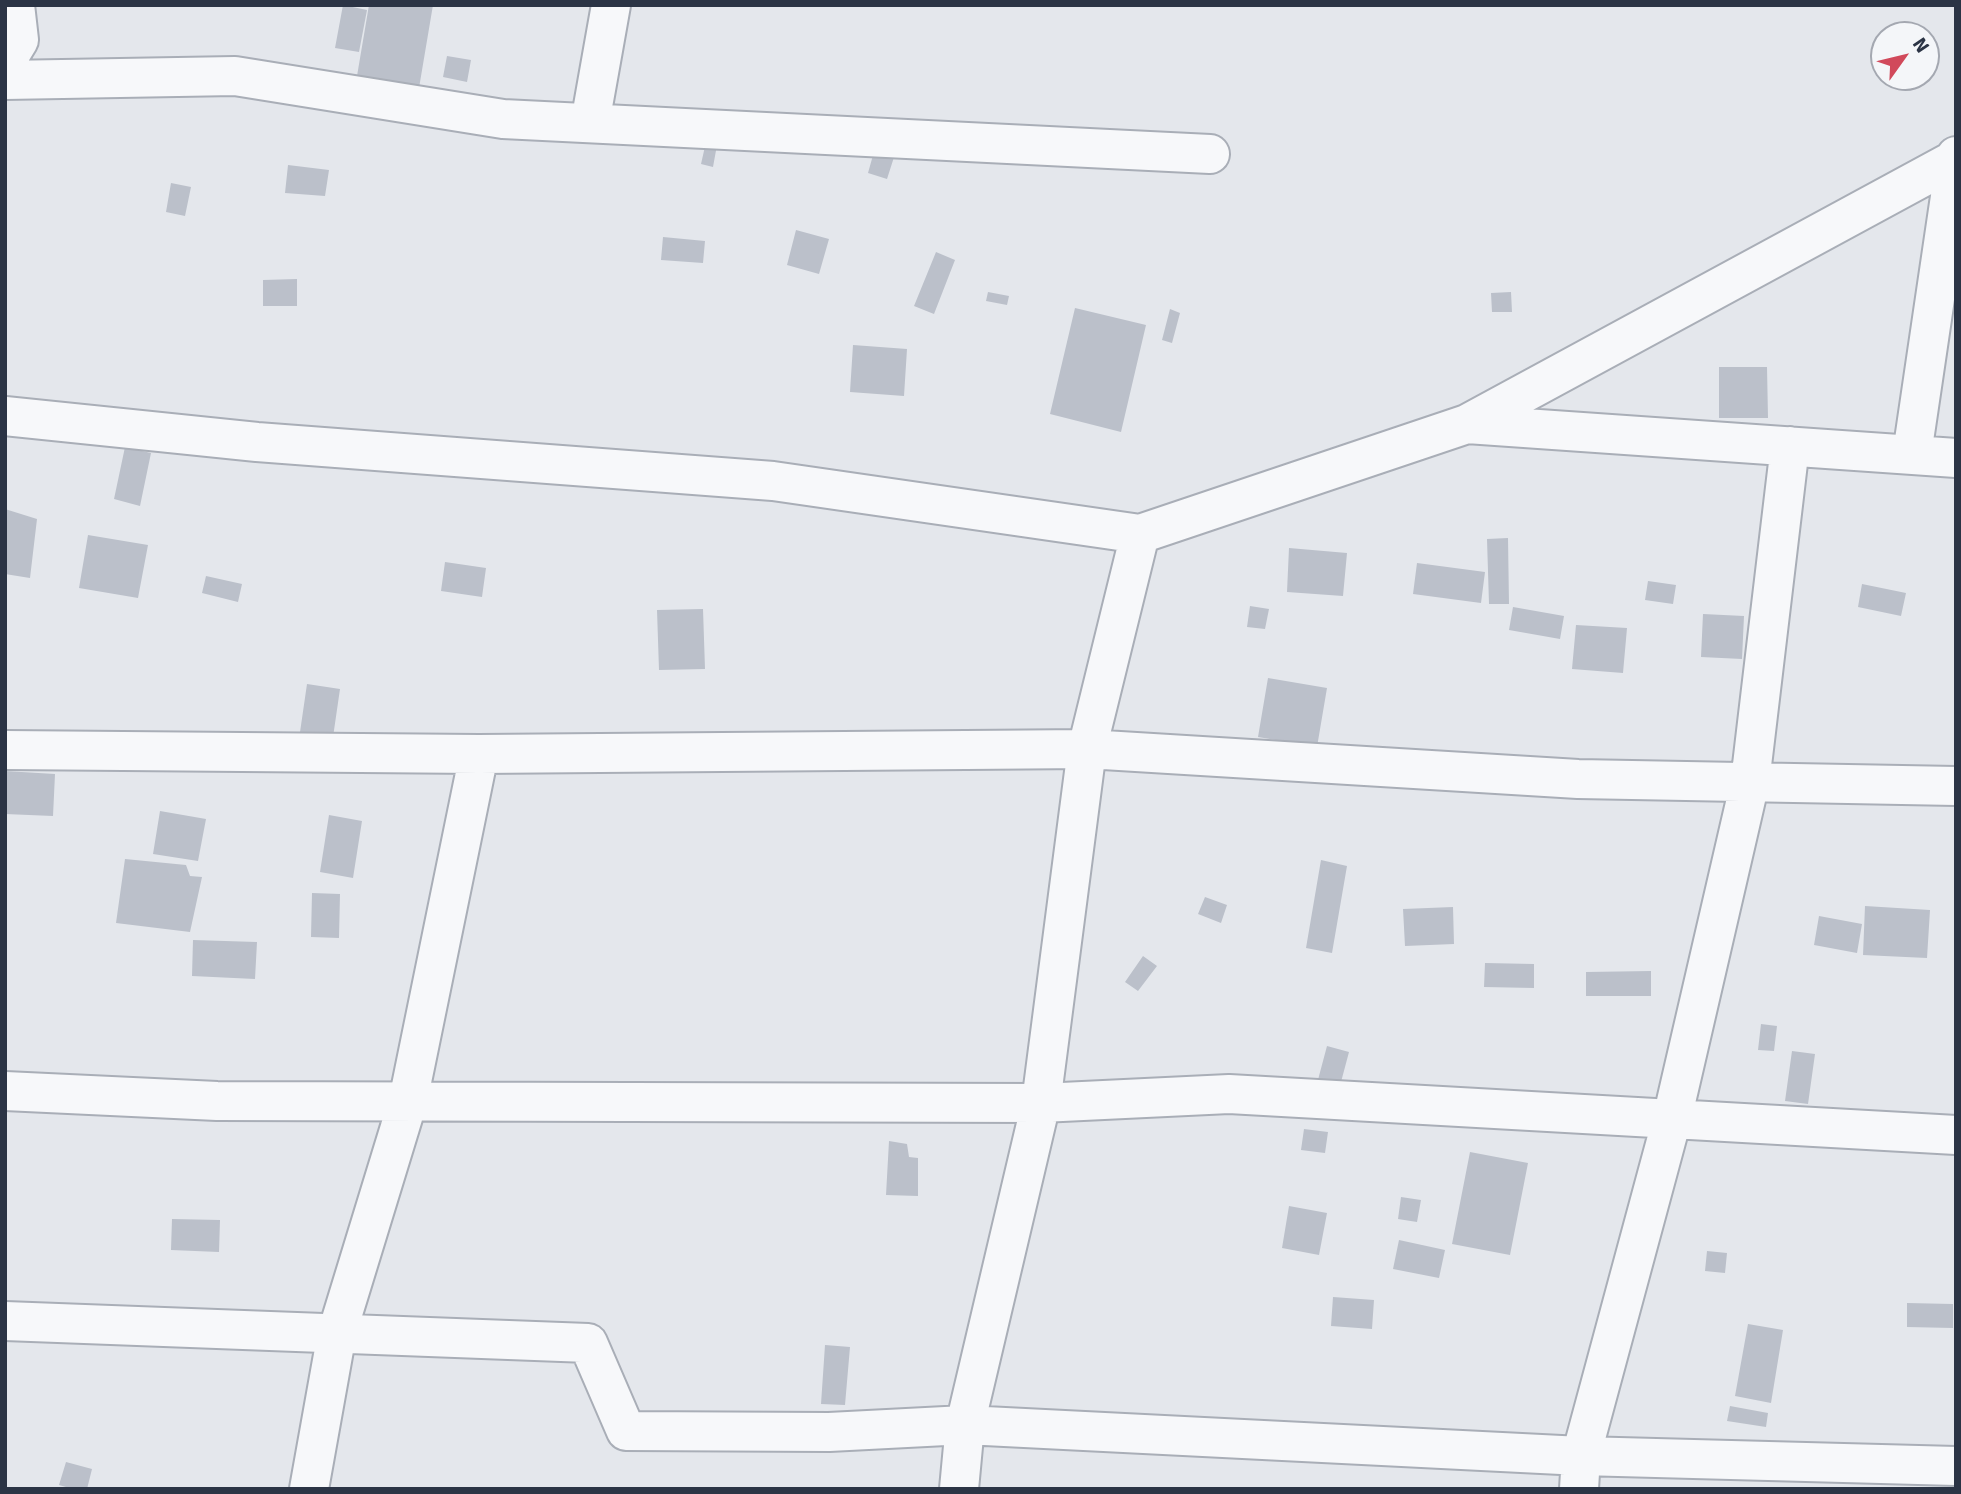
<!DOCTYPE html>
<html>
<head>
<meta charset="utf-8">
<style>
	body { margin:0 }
	#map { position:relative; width:1961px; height:1494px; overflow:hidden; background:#e4e7ec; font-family:Signika,sans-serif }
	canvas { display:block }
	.frame { position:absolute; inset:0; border:7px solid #2b3445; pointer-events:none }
	.north { position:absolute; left:1870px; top:21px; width:70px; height:70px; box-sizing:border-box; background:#f4f6f9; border:2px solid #a4a8b1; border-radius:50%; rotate:56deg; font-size:19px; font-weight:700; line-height:28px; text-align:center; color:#2b3445 }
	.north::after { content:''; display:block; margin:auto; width:24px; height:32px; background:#d1495b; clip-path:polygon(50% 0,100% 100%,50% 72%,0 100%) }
</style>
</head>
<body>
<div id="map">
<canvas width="1961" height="1494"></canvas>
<div class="frame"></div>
<div class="north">N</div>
</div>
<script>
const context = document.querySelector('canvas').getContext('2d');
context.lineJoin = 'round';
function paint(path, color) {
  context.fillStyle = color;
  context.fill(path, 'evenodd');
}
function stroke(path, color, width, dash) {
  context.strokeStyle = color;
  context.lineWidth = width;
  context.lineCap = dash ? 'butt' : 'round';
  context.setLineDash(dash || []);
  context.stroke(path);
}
const building = new Path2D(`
	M343,5L367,10L359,52L335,48Z
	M369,5H433L419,88L357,76Z
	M447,56L471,60L467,82L443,77Z
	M706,142L717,145L713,167L701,164Z
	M875,148L895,154L887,179L868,173Z
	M288,165L329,170L325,196L285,193Z
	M171,183L191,187L185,216L166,212Z
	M796,230L829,239L819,274L787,265Z
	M663,237L705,241L703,263L661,260Z
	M936,252L955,260L934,314L914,306Z
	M297,279V306H263V280Z
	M988,292L1009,296L1007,305L986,301Z
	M1511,292L1512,312H1492L1491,293Z
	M1075,308L1146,325L1121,432L1050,414Z
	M1170,309L1180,313L1172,343L1162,340Z
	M853,345L907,349L904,396L850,392Z
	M1719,367H1767L1768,418H1719Z
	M125,447L151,453L140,506L114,499Z
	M5,509L37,519L30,578L5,574Z
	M88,535L148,545L138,598L79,588Z
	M1508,538L1509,604H1489L1487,539Z
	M1289,548L1347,553L1343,596L1287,592Z
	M445,562L486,568L482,597L441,591Z
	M1417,563L1485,572L1481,603L1413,594Z
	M206,576L242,584L238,602L202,593Z
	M1648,581L1676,585L1673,604L1645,600Z
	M1862,584L1906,593L1901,616L1858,607Z
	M1250,606L1269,609L1265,629L1247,627Z
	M1513,607L1564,616L1560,639L1509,630Z
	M703,609L705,669L659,670L657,610Z
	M1703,614L1744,616L1742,659L1701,657Z
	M1576,625L1627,628L1623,673L1572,669Z
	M1268,678L1327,688L1317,747L1258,737Z
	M307,684L340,689L332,744L299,739Z
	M5,771L55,774L53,816L5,814Z
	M160,811L206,819L198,861L153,854Z
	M329,815L362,821L353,878L320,872Z
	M125,859L186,865L190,876L202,877L190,932L116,923Z
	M1321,860L1347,866L1332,953L1306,948Z
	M312,893L340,894L339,938L311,937Z
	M1205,897L1227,905L1221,923L1198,914Z
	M1865,906L1930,910L1927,958L1863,955Z
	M1453,907L1454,944L1405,946L1403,909Z
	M1819,916L1862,924L1857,953L1814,945Z
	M193,940L257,942L255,979L192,976Z
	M1143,956L1157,966L1138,991L1125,982Z
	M1485,963L1534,964V988L1484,987Z
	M1651,971V996H1586V972Z
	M1761,1024L1777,1026L1774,1051L1758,1050Z
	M1327,1046L1349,1052L1337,1097L1315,1091Z
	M1792,1051L1815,1054L1808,1104L1785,1101Z
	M1304,1129L1328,1132L1325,1153L1301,1150Z
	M889,1141L907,1144L909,1157L918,1158V1196L886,1195Z
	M1470,1152L1528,1163L1510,1255L1452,1244Z
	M1401,1197L1421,1200L1417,1222L1398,1219Z
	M1289,1206L1327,1213L1319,1255L1282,1248Z
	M172,1219L220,1220L219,1252L171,1250Z
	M1399,1240L1445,1250L1439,1278L1393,1269Z
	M1707,1251L1727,1253L1725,1273L1705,1271Z
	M1333,1297L1374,1300L1372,1329L1331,1326Z
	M1907,1303L1953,1304V1328L1907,1327Z
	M1748,1324L1783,1330L1771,1403L1735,1396Z
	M825,1345L850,1347L845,1405L821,1404Z
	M1730,1406L1768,1413L1766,1427L1727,1421Z
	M66,1462L92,1469L87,1489H73L59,1485Z`);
const minor = new Path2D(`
	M5,63L19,40L15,5
	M5,80L235,76L503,119L1210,154
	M590,123L611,5
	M5,416L257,442L773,481L1140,534
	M1467,424L1956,458
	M1912,454L1956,156
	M5,750L479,754L1087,749L1578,779L1956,786
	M5,1091L217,1101L1041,1103L1229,1094L1956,1135
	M5,1321L588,1343L626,1431L829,1432L965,1425L1581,1456L1956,1466
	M309,1489L337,1333L408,1101L479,754
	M959,1489L965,1425L1041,1103L1087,749L1140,534L1467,424L1956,159
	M1579,1489L1581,1456L1672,1119L1750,782L1790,446`);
paint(building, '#bbc0ca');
stroke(minor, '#a9aeb7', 42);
stroke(minor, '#f7f8fa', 38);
</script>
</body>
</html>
